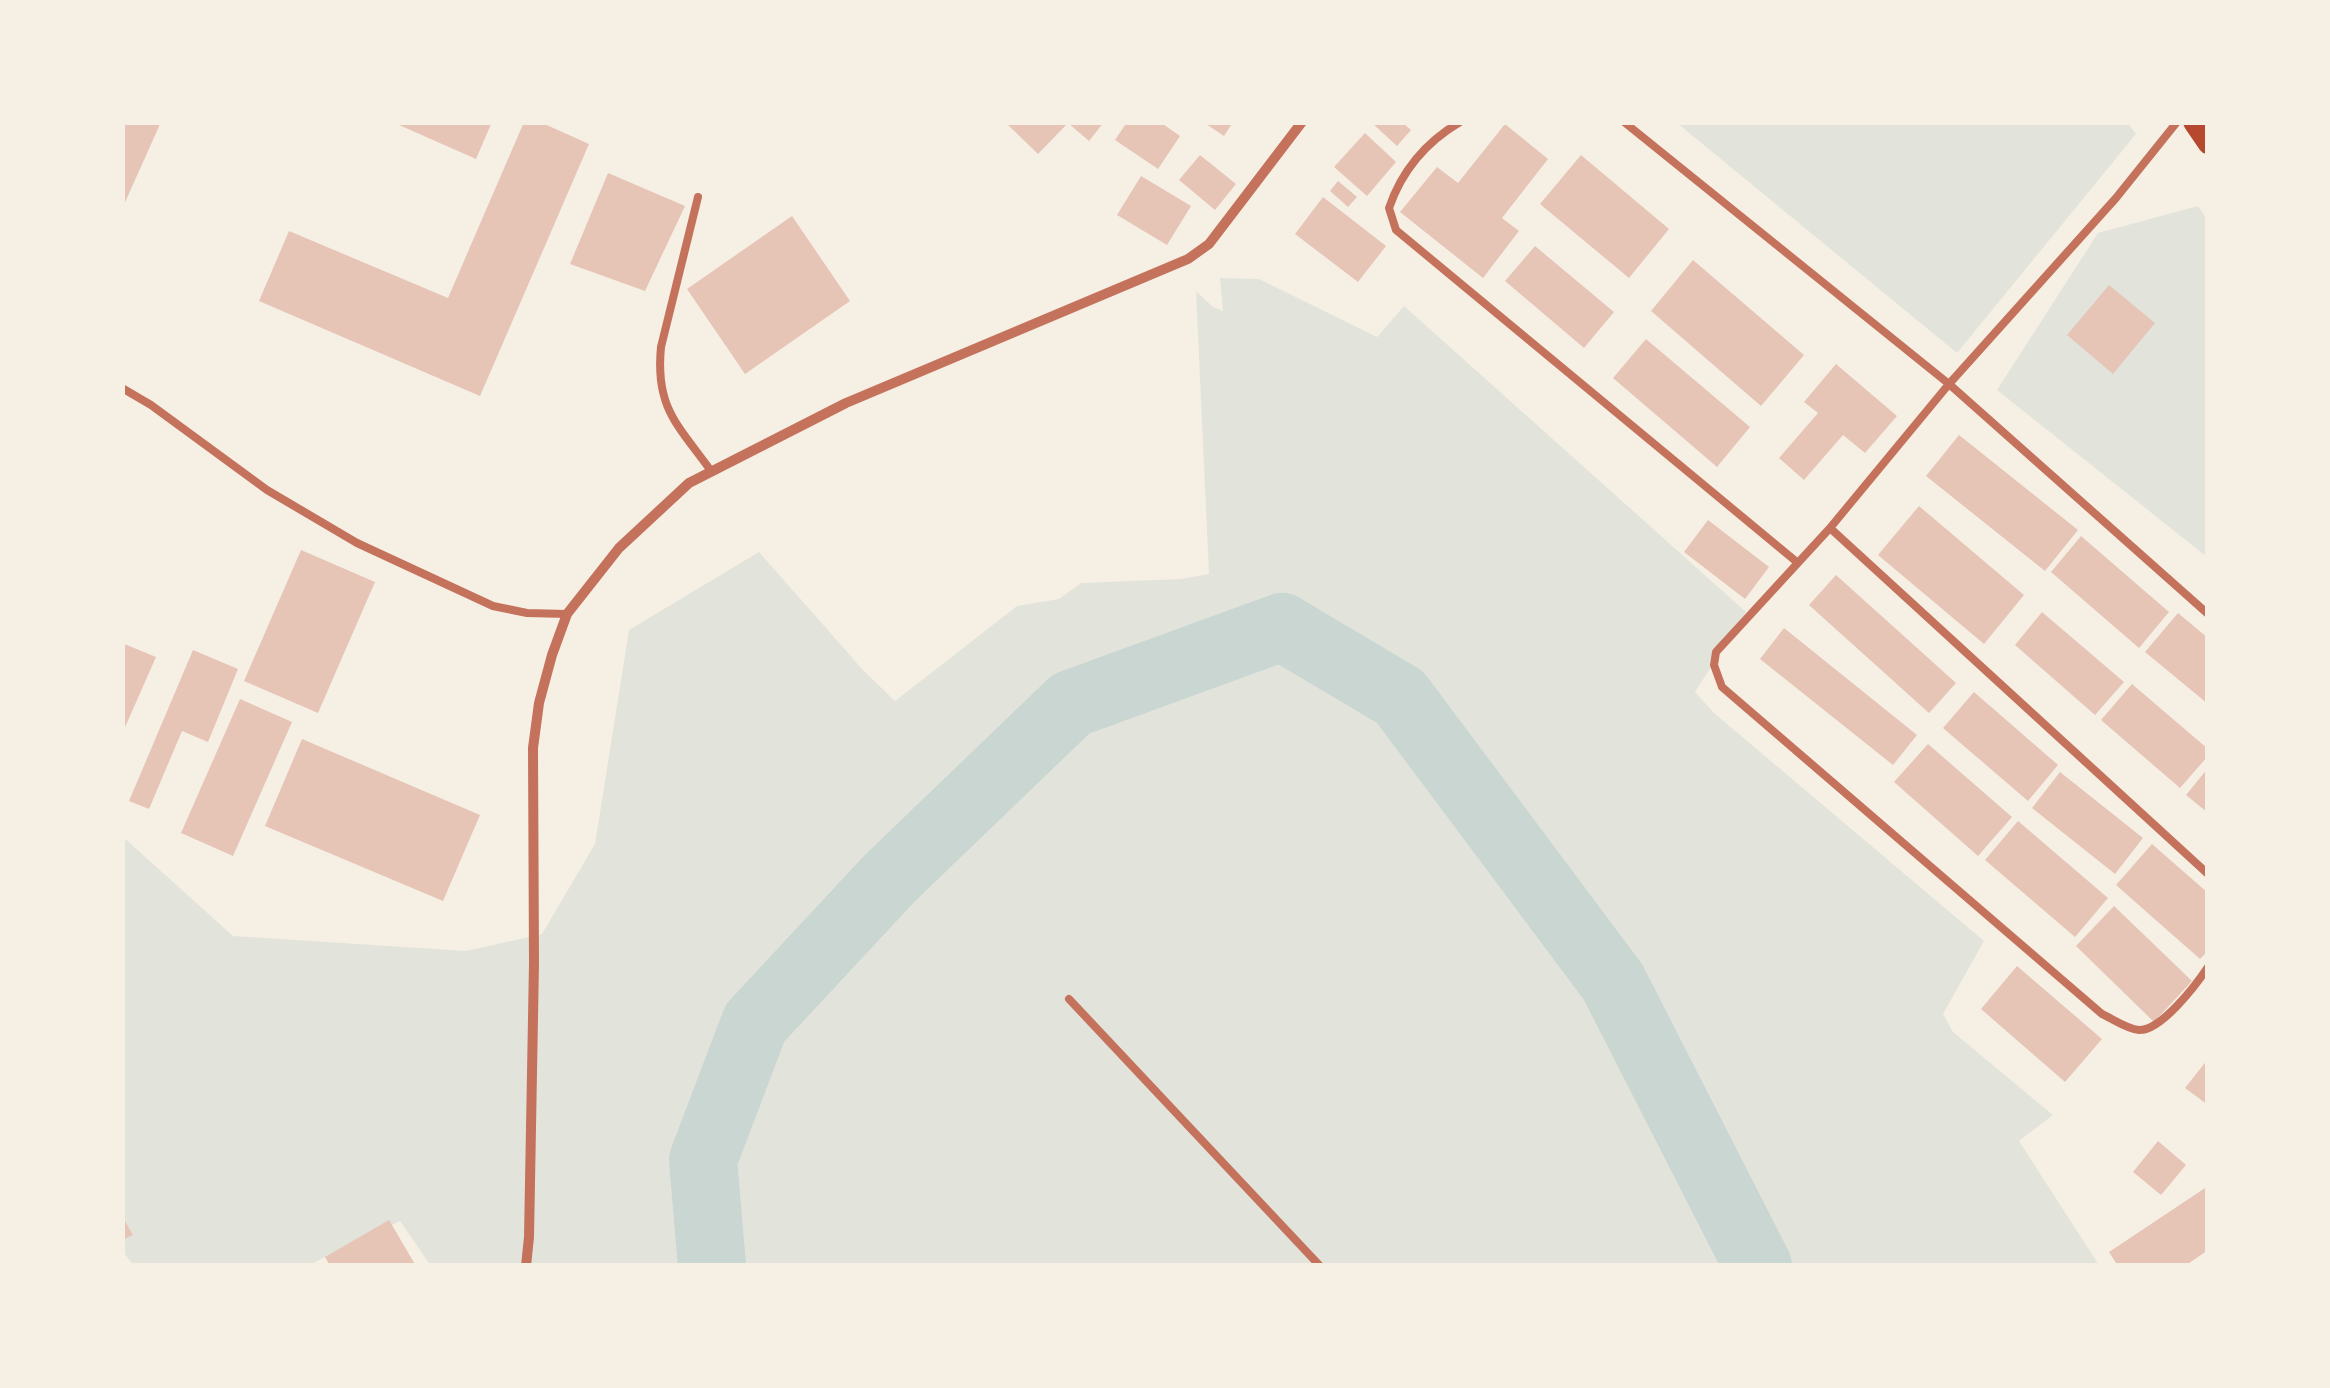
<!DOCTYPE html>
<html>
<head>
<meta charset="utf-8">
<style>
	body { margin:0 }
	#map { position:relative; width:2330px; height:1388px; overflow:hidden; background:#f6efe4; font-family:"Source Sans 3",sans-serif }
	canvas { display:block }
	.frame { position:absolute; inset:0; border:125px solid #f6efe4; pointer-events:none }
</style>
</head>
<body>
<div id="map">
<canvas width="2330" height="1388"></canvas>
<div class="frame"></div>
</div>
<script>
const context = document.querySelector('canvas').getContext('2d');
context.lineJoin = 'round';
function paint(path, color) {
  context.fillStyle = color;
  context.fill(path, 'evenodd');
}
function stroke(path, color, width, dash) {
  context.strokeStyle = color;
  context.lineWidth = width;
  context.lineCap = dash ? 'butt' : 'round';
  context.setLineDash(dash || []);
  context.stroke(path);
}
const green = new Path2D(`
	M2127,122L2136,134L1957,353L1677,123Z
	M2198,206L2208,221L2207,557L1997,390L2098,233Z
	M1220,278L1259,279L1377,337L1404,306L1746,612L1695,692L1714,713L1984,941L1943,1014L1953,1032L2053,1115L2019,1141L2099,1265L431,1266L400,1221L309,1265H133L122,1250V836L233,936L466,951L542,934L595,844L629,630L759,552L863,670L895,701L1017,606L1059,599L1081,583L1181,579L1209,574L1196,291L1213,307L1223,311Z`);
const river = new Path2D(`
	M712,1266L703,1160L755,1023L890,878L1071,704L1282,627L1400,697L1613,982L1758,1266`);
const building = new Path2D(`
	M122,122H161L122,209Z
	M400,122H492L476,159L399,125Z
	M524,122H540L589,144L480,396L259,301L289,231L448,298Z
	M1005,122H1104L1089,141L1068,123L1038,154Z
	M1127,122H1160L1180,136L1158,169L1115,140Z
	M1203,122H1233L1224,136Z
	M1371,122H1402L1411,130L1397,146Z
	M1505,124L1548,159L1502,218L1519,231L1483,278L1400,212L1437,167L1458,183Z
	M1365,133L1396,162L1367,196L1334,167Z
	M1200,155L1236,184L1215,210L1179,180Z
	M1581,155L1669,229L1629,278L1540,204Z
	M608,173L685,206L645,291L570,264Z
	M1141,176L1191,206L1167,245L1117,215Z
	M1338,181L1357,197L1348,207L1330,191Z
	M1323,197L1386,246L1358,282L1295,234Z
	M792,216L850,301L745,374L687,289Z
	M1535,246L1614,312L1584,348L1505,281Z
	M1693,260L1804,355L1761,406L1651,311Z
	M2109,285L2155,323L2113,374L2067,335Z
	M1646,339L1750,427L1717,467L1613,378Z
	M1836,364L1897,416L1865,453L1843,435L1804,480L1779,458L1818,413L1804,402Z
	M1959,435L2078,530L2045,571L1926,476Z
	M1919,506L2024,595L1984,644L1878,555Z
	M1708,520L1769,567L1745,599L1684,552Z
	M2081,536L2169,612L2139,648L2051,572Z
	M301,550L375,582L318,713L244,681Z
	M1836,575L1956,683L1929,713L1809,605Z
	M2042,612L2124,682L2095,715L2015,645Z
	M2178,613L2208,638V704L2145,652Z
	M1784,628L1917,735L1893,765L1760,659Z
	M122,643L156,657L122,734Z
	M193,650L238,669L208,742L182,731L149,809L129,801Z
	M2132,684L2208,749V756L2180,788L2101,720Z
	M1974,692L2058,765L2028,801L1943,728Z
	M240,699L292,722L233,856L181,833Z
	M302,739L480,815L443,901L265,826Z
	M1928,744L2012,817L1978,856L1894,782Z
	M2208,768V813L2186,795Z
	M2060,772L2143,838L2115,874L2032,808Z
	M2018,821L2108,898L2075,937L1985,860Z
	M2152,844L2208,893V951L2200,959L2116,885Z
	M2114,906L2192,981L2154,1022L2076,946Z
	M2017,966L2102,1039L2065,1082L1981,1009Z
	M2208,1059V1105L2185,1088Z
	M2158,1141L2186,1165L2161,1195L2133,1172Z
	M2208,1186V1250L2185,1266H2118L2109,1252Z
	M122,1216L133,1235L122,1240Z
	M389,1220L416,1266H330L325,1257Z`);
const service = new Path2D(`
	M1460,122C1426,142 1402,170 1389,208L1396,230L1798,563
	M1624,122L1949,384L2208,614
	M2177,122L2116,198L1949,384L1830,528L1716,652L1714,665L1722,687L2102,1014C2113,1019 2127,1029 2139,1030C2161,1031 2196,985 2208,967
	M698,197L661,347C655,408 678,425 711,471
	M122,388L151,405L267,490L357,543L493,606L527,613L567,614
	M1830,528L2208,874
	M1069,999L1320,1266`);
const minor = new Path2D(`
	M526,1266L529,1237L534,963L533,748L539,703L552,655L567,614L619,548L689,483L846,403L1188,259L1209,244L1302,122`);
const secondary = new Path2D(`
	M2193,122L2208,144`);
paint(green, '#e2e4dc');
stroke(river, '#c9d6d2', 68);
paint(building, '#e6c5b7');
stroke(service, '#c5725c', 8);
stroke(minor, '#c5725c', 10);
stroke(secondary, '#b5482f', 20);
</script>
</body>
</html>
